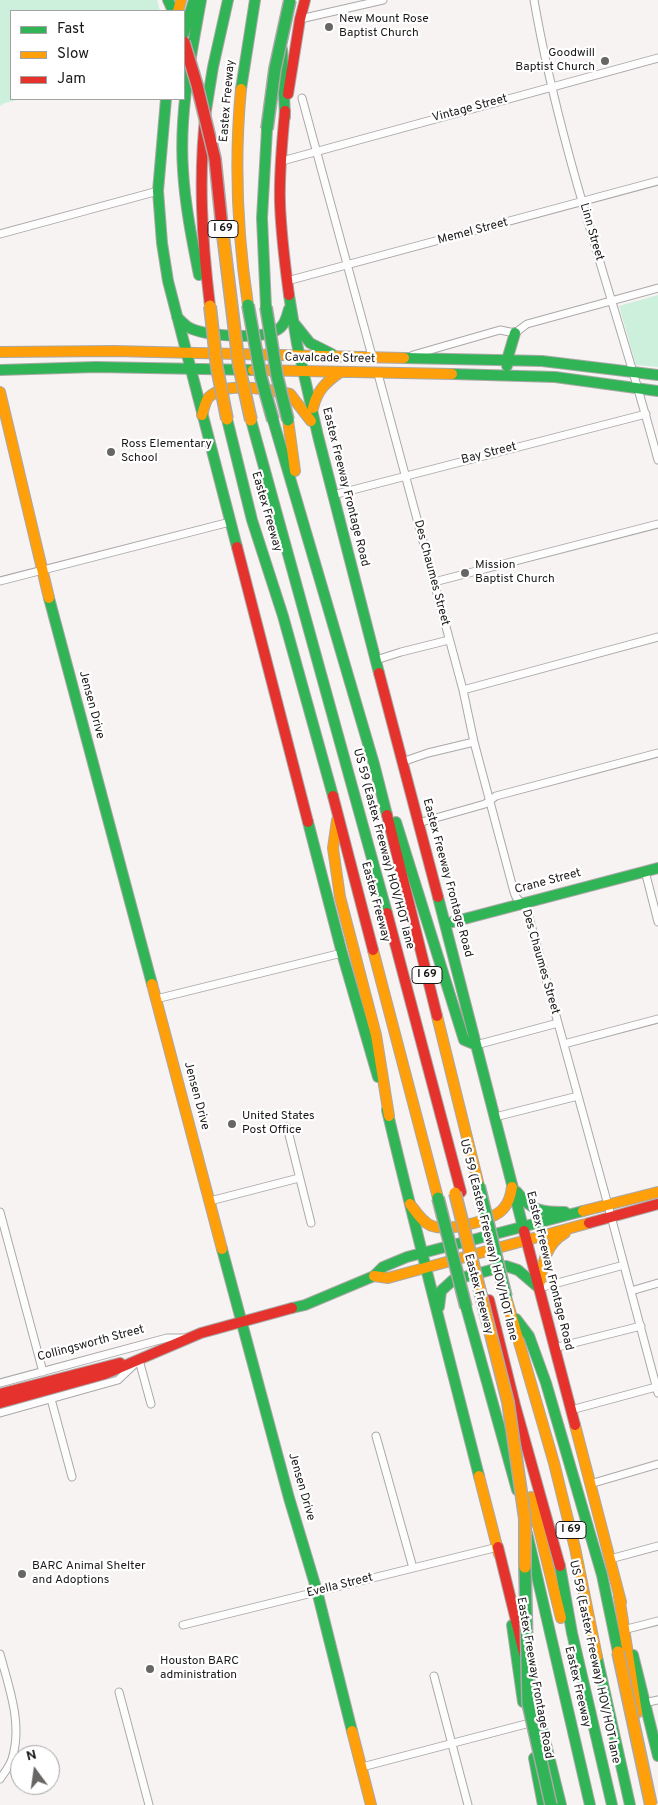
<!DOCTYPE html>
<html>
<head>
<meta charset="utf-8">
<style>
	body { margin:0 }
	#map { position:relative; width:658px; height:1805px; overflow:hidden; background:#f8f3f3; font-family:Overpass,sans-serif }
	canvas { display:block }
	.legend { position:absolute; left:10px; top:10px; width:175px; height:90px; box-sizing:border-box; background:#fff; border:1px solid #a4a3a3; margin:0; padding:6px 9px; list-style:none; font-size:15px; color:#1b1818 }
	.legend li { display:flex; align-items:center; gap:10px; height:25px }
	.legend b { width:25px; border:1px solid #a4a3a3 }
	.north { position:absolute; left:10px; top:1745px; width:50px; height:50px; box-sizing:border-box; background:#fff; border:1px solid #a4a3a3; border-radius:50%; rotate:346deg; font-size:14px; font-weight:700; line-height:20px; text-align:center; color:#1b1818 }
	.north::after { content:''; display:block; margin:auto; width:18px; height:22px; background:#686565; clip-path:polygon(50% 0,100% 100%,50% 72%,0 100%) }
</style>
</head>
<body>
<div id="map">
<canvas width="658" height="1805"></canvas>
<ul class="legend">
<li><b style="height:6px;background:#30b455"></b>Fast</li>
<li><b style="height:6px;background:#ff9f0a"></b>Slow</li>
<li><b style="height:6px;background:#e5322d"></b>Jam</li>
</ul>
<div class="north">N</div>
</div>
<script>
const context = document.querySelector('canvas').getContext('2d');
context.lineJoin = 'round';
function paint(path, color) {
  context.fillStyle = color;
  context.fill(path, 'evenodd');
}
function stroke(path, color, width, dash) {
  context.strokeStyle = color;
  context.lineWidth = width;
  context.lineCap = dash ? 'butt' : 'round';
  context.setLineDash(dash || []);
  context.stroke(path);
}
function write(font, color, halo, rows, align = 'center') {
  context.font = font + ' Overpass,sans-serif';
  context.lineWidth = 4.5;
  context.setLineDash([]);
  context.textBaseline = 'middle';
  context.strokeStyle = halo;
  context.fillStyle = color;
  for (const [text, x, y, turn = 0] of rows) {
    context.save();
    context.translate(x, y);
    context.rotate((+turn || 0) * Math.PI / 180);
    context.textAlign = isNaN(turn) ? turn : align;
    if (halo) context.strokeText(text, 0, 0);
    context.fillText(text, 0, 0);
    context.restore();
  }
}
const green = new Path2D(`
	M0,0H157L160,11H11V99H21L5,103L0,106Z
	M658,295V367L636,365L619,306Z`);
const street = new Path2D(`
	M534,0C561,157 617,307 658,460
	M300,19L383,0
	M302,98L372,356
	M282,161L658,58
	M0,234L158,191
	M287,281L658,181
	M413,355L500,330L515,333L527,324L658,288
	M378,374L463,690L474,742L514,892L516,897L527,910L608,1205L658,1393
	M333,495L646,414
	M0,581L230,522
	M434,582L658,524
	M376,660L401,652L449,640
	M463,690L658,637
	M402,762L428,753L474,742
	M418,823L485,804L496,796L658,753
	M645,871L658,922
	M156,999L342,953
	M564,1044L658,1019
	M476,1045L558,1023
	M495,1117L578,1096
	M287,1127L311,1223
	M210,1201L299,1178
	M0,1212L43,1372
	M539,1288L624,1265
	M631,1291L658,1283
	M554,1348L641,1326
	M0,1383L167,1338H187
	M51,1399L72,1477
	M571,1410L656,1387
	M0,1413L118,1380L139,1360L151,1404
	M376,1436L413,1568
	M590,1484L658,1464
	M610,1559L658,1546
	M183,1625L498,1547
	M627,1629L658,1621
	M0,1654C9,1688 23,1724 12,1759C10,1766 4,1773 0,1779
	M434,1676L468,1805
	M119,1692L149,1805
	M644,1703L658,1700
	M362,1767L526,1724`);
const fast = new Path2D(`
	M168,0L173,11
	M184,33L194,0
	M282,49L285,117
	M241,89L255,0
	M166,99L158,191L162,243L168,281L237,547
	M206,110L213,67L228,0
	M199,275C192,240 185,205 183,170C179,113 191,56 201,0
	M289,295L297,344L318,436L379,673
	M266,307L262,218L267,129
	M177,317C182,322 186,327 192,329C210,336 267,341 281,327C286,322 287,315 289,309
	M294,323L310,343L332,354
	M404,358L542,361L658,375
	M507,366V360L515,333
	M0,370L96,367L253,370
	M452,374L555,377L658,391
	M227,419L252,520L283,616L333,796
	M251,420L387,913
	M273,420L374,764L387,815
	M49,598L152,984
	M308,822L342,953L378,1077
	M396,822L464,1040L476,1045
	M438,897L524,1231
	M445,924L658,868
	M387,1110C416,1232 448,1354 479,1476
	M517,1192C531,1211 542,1212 565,1212
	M222,1249L289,1498L317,1591L352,1731
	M439,1307L441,1291L453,1280L506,1266L518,1270L539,1288
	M466,1307L517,1490
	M292,1308L305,1305L374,1276L383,1267L407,1257L583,1211
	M516,1319L529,1336L546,1383L602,1575L618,1652
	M527,1533L590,1805
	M560,1566L572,1633L612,1805
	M512,1625L523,1702
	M633,1655L658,1756
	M597,1657L630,1805
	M530,1680L561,1805
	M534,1758L543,1805`);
const slow = new Path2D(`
	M178,11L181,0
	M241,89C234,163 237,232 248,305
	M0,352L114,351L404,358
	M253,370L452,374
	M0,392L49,598
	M313,408C317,391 325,383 339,373
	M202,415C204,409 205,401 209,397C227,380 269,390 290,394L311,421
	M288,420L295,471
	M337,820L333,848L340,897L376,1035L389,1116
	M373,950L438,1198
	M152,984L222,1249
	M437,1016L479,1186
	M410,1204C416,1212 423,1223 432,1226C448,1232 492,1221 503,1209C509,1203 511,1195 512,1187
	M583,1211L658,1192
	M374,1276L388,1278L589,1223
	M540,1282C543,1262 546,1244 565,1233
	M506,1297L554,1463L575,1548L597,1657
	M575,1425L621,1602
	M479,1476L499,1554
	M531,1497L561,1618
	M619,1596L637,1713
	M352,1731L371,1805`);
const jam = new Path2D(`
	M288,94L300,19L305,0
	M206,110C198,176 202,240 210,306
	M285,111C282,142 279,172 280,203C281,234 285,265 289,295
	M237,547L308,822
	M379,673L438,897
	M333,796L373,950
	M387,815L437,1016
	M387,913L461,1192
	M589,1223L658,1204
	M524,1231L575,1425
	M489,1300L515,1405L560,1566
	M0,1394L120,1363
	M0,1403L105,1374L201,1333L292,1308
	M498,1547L524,1653`);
const fastBridge = new Path2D(`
	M267,129L275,69L290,0
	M248,305L261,377L273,420
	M266,307L277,376L288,420
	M479,1186L506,1297
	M438,1198L466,1307
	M525,1567L528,1703L551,1805`);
const slowBridge = new Path2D(`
	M222,227L239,366L251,420
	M210,306L217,368L227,419
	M455,1193L508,1402L525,1519V1567
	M618,1652L651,1805`);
const jamBridge = new Path2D(`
	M184,42L197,85L215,159L222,227`);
const markers = [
	[329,27,5,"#686565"],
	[605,61,5,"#686565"],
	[111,452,5,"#686565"],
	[465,573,5,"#686565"],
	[232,1124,5,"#686565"],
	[22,1574,5,"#686565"],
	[150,1669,5,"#686565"]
];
const shields = [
	[223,229,30],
	[427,975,30],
	[571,1530,30]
];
const shieldNames = [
	["I 69",223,229],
	["I 69",427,975],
	["I 69",571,1530]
];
const poiNames = [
	["New Mount Rose",339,20],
	["Baptist Church",339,34],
	["Goodwill",595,54,"right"],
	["Baptist Church",595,68,"right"],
	["Ross Elementary",121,445],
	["School",121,459],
	["Mission",475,566],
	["Baptist Church",475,580],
	["United States",242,1117],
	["Post Office",242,1131],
	["BARC Animal Shelter",32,1567],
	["and Adoptions",32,1581],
	["Houston BARC",160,1662],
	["administration",160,1676]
];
const streetNames = [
	["Eastex Freeway",228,101,-85],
	["Vintage Street",470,109,-15],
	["Memel Street",473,232,-15],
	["Linn Street",591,232,74],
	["Cavalcade Street",330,359,1],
	["Bay Street",489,454,-14],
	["Eastex Freeway Frontage Road",345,487,76],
	["Eastex Freeway",266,512,74],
	["Des Chaumes Street",431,573,75],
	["Jensen Drive",91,705,75],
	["US 59 (Eastex Freeway) HOV/HOT lane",383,849,75],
	["Eastex Freeway Frontage Road",447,878,75],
	["Crane Street",548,882,-15],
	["Eastex Freeway",375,902,75],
	["Des Chaumes Street",540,962,74],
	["Jensen Drive",196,1096,75],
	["US 59 (Eastex Freeway) HOV/HOT lane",488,1240,76],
	["Eastex Freeway Frontage Road",549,1271,76],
	["Eastex Freeway",478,1294,75],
	["Collingsworth Street",91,1344,-15],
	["Jensen Drive",301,1487,74],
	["Evella Street",340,1586,-14],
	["US 59 (Eastex Freeway) HOV/HOT lane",594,1662,78],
	["Eastex Freeway Frontage Road",534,1678,80],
	["Eastex Freeway",577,1687,77]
];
paint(green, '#cdf0dc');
stroke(street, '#aba8a8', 9);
stroke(fast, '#aba8a8', 12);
stroke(slow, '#aba8a8', 12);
stroke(jam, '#aba8a8', 12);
stroke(street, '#fefdfd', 7);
stroke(fast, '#30b455', 10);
stroke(slow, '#ff9f0a', 10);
stroke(jam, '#e5322d', 10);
stroke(fastBridge, '#aba8a8', 14, []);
stroke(slowBridge, '#aba8a8', 14, []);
stroke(jamBridge, '#aba8a8', 14, []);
stroke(fastBridge, '#30b455', 11);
stroke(slowBridge, '#ff9f0a', 11);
stroke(jamBridge, '#e5322d', 11);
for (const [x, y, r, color] of markers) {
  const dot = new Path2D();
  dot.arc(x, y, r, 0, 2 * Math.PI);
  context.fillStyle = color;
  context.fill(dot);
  stroke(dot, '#fff', 2);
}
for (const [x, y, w] of shields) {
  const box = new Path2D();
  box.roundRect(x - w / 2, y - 8.5, w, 17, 4);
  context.fillStyle = '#fff';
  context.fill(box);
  stroke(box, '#1b1818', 1);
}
write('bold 11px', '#1b1818', null, shieldNames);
write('12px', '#1b1818', '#fff', poiNames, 'left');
write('12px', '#1b1818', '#fff', streetNames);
</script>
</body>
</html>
